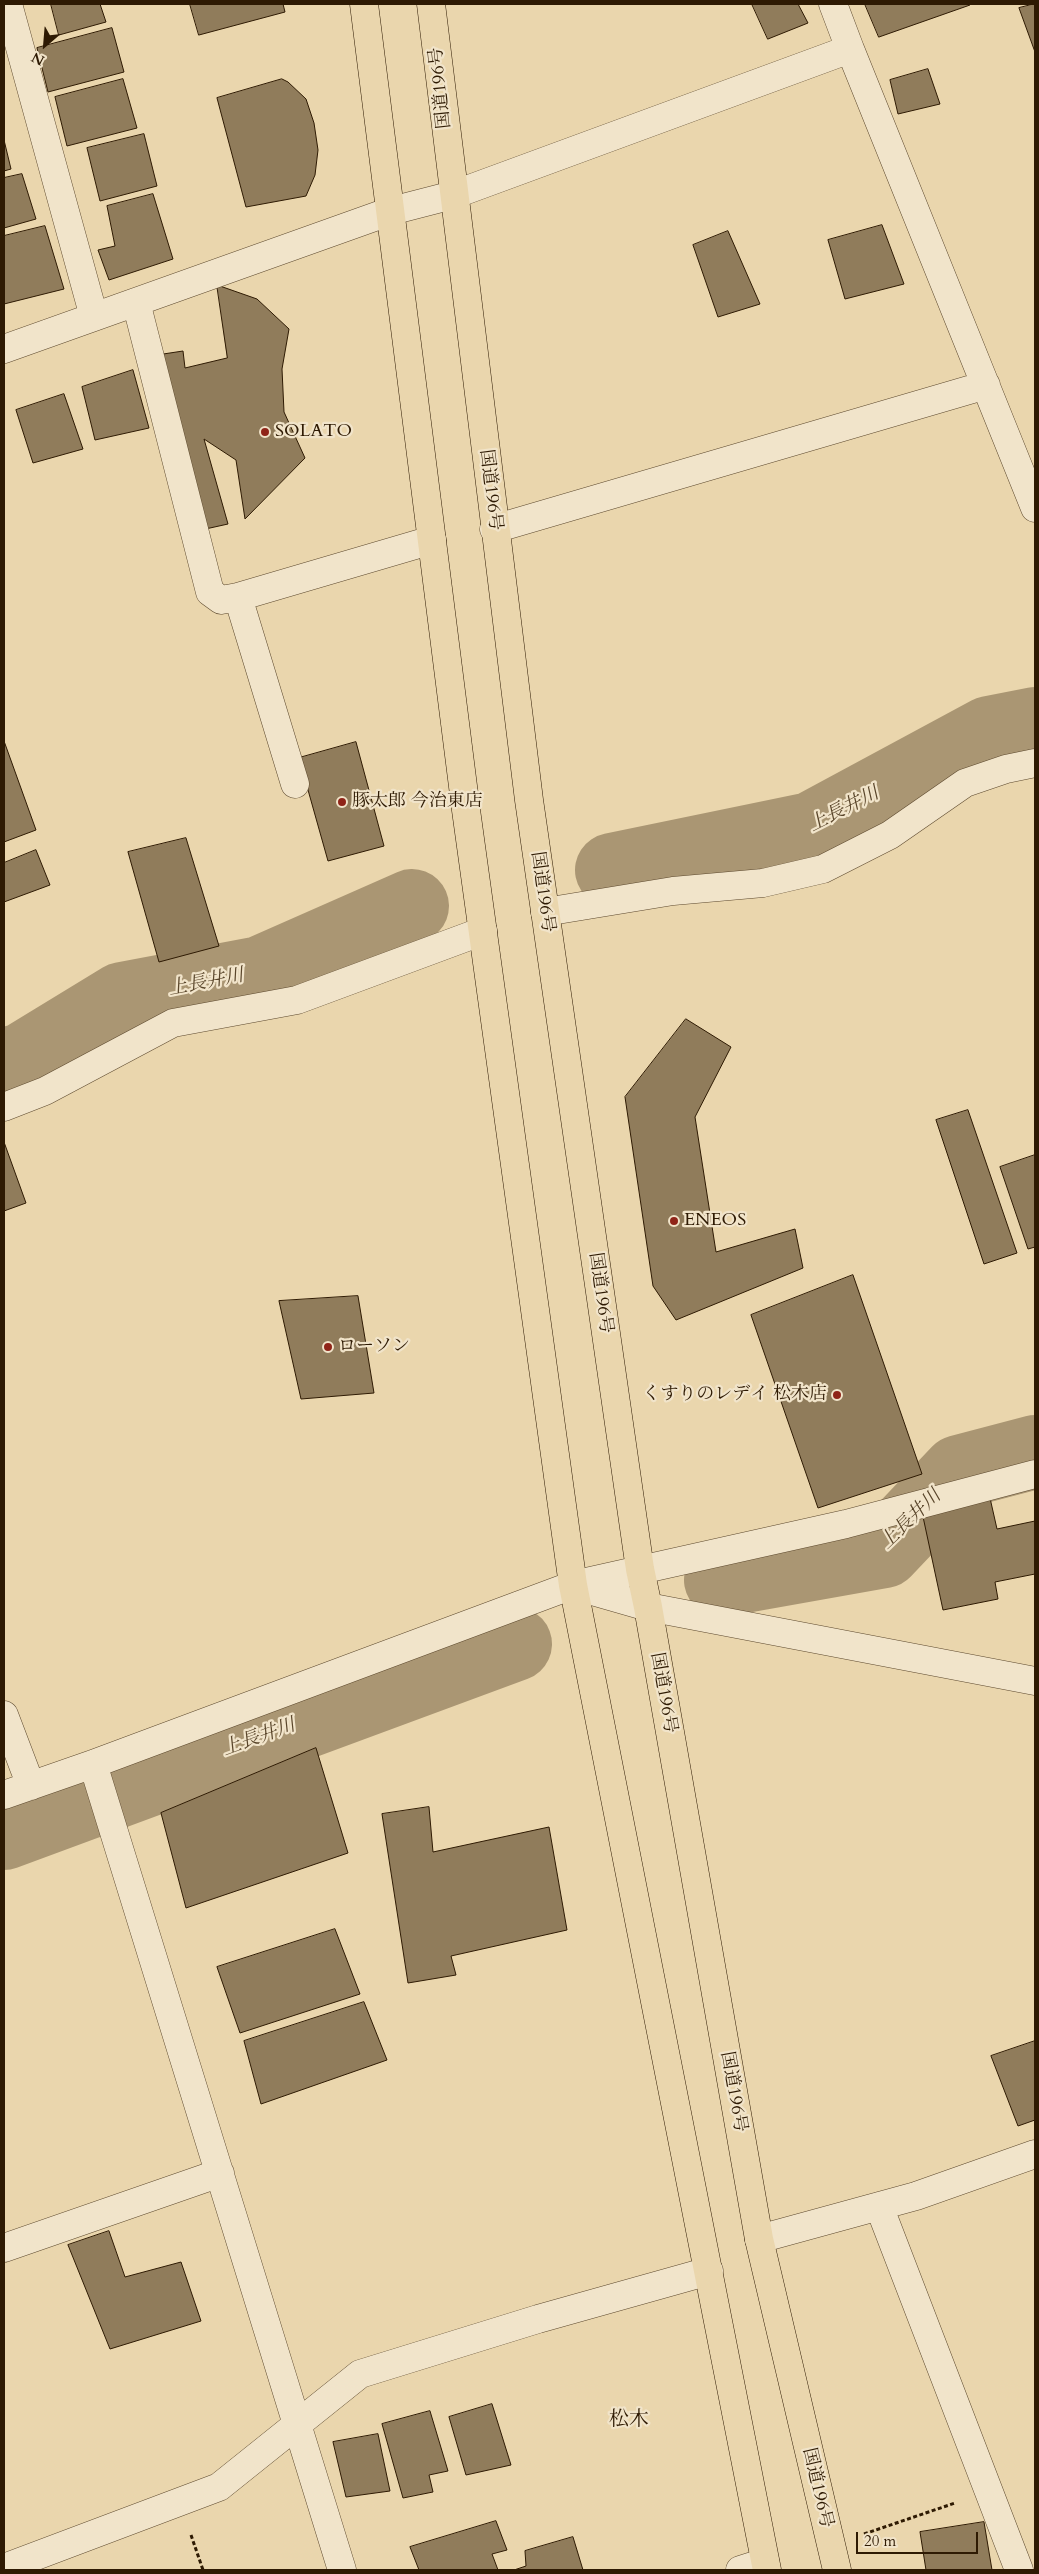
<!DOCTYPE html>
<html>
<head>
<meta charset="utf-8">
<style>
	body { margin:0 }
	#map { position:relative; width:1039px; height:2574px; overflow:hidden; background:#ead6ad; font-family:Cardo,serif }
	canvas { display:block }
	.frame { position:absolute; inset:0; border:5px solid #2e1a03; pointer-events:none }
	.north { position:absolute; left:20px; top:20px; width:50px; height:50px; -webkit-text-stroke:4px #f1e4ca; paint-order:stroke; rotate:207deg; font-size:14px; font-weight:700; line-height:20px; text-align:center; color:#2e1a03 }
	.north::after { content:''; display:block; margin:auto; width:18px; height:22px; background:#2e1a03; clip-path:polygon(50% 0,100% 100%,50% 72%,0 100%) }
	.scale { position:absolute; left:856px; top:2532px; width:122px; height:22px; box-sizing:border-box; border:2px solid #2e1a03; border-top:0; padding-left:6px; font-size:15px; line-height:18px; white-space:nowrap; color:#2e1a03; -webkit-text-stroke:4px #f1e4ca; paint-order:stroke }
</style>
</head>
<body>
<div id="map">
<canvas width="1039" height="2574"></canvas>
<div class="frame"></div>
<div class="north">N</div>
<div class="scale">20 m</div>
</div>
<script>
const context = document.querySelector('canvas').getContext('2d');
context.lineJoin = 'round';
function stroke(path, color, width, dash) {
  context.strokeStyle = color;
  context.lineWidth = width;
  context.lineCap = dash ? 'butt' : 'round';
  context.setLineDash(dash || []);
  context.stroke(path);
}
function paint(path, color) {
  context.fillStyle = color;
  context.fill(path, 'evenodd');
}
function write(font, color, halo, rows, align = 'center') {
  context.font = font + ' Cardo,"Noto Serif JP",serif';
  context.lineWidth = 4.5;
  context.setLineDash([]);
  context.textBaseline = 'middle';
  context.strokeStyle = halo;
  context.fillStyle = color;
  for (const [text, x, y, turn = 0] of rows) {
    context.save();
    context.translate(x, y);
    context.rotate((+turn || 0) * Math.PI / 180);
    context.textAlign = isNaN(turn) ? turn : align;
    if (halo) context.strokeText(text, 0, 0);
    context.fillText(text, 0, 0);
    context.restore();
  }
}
const river = new Path2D(`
	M612,870L811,829L989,733L1035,724
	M4,1065L22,1060L122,999L260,973L412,906
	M721,1580L884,1551L959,1472L1035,1452
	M4,1833L515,1644`);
const building = new Path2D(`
	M51,4H100L106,22L59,35Z
	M190,4H283L285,12L199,35Z
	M752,4H798L808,23L768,39Z
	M865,4H969L970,5L879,37Z
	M1035,4V52L1019,8Z
	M112,28L124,72L48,92L37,48Z
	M928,69L940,104L898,114L890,80Z
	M123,79L137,128L67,146L55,97Z
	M282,79L288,82L306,99L314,123L318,150L315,175L306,196L246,207L217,98Z
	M144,134L157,186L100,201L87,148Z
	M4,140L11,169L4,171Z
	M22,174L36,219L4,228V178Z
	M153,194L173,259L109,280L98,250L115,246L107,206Z
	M882,225L904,284L845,299L828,240Z
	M45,226L64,289L4,304V236Z
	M728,231L760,304L718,317L693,245Z
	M217,285L257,299L289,329L282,369L284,412L305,458L245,519L236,460L204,439L228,524L183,534L137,358L183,351L185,368L227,358Z
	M133,370L149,428L95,440L82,387Z
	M64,394L83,449L33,463L16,410Z
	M4,741L36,830L4,842Z
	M356,742L384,846L328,861L299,758Z
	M186,838L219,946L159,962L128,852Z
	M36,850L50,885L4,902V863Z
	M686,1019L731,1047L695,1117L716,1252L795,1229L803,1268L676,1320L653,1286L625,1097Z
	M968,1110L1017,1253L984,1264L936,1120Z
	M4,1142L26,1203L4,1211Z
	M1035,1155V1247L1028,1249L1000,1167Z
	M853,1275L922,1474L818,1508L751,1315Z
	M358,1296L374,1393L301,1399L279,1301Z
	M990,1498L997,1529L1035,1521V1574L995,1582L998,1599L943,1610L922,1512Z
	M316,1748L348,1853L186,1908L161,1813Z
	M429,1807L433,1852L549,1827L567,1930L451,1956L456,1975L408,1983L382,1814Z
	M335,1929L360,1994L240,2033L217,1967Z
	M364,2002L387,2060L261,2104L244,2041Z
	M1035,2041V2120L1018,2126L991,2056Z
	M109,2231L125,2277L181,2262L201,2321L110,2349L68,2245Z
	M492,2404L511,2465L466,2475L449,2417Z
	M430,2411L448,2471L429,2475L433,2492L403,2498L382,2424Z
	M378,2434L390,2491L346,2497L333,2442Z
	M496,2521L507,2550L492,2554L498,2570H419L410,2547Z
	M984,2522L992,2570H926L920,2532Z
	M573,2537L583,2570H514L526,2566L525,2551Z`);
const path = new Path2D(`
	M864,2534L955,2503
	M191,2535L203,2570`);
const minor = new Path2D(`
	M8,4L94,317
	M850,49L1035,508
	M136,302L210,592L221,600L238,597L432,540
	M4,349L391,211L453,195L850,49L833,4
	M494,529L986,385
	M238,597L295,784
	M545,912L673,891L763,883L823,869L890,835L965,783L1006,769L1035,763
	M4,1107L45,1091L173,1023L297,1000L483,931
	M575,1586L648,1607L1035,1681
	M4,1715L31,1786
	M93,1764L342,2570
	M4,1795L93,1764L573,1585L846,1524L1035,1474
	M879,2206L1019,2570
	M759,2239L916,2196L1035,2154
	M4,2248L220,2173
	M4,2568L219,2487L360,2374L538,2319L709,2271
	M740,2570L765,2562`);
const highway = new Path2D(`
	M364,4L466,810L573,1585L767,2570
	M431,4L529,800L640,1569L648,1607L759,2239L837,2570`);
const markers = [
	[265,432,5,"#8f2418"],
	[342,802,5,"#8f2418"],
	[674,1221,5,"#8f2418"],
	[328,1347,5,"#8f2418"],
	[837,1395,5,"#8f2418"]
];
const streetNames = [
	["国道196号",441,88,-96],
	["国道196号",490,490,83],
	["国道196号",542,892,82],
	["国道196号",600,1293,82],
	["国道196号",663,1693,80],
	["国道196号",733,2092,80],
	["国道196号",817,2488,77]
];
const poiNames = [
	["SOLATO",275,432],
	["豚太郎 今治東店",352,802],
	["ENEOS",684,1221],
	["ローソン",338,1347],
	["くすりのレデイ 松木店",827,1395,"right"]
];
const waterNames = [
	["上長井川",844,810,-27],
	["上長井川",206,983,-11],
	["上長井川",911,1520,-44],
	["上長井川",259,1738,-20]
];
const quarterNames = [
	["松木",629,2420]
];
stroke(river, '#aa9673', 74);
paint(building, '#907c5b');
stroke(building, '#2e1a03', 1);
stroke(minor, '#5d492e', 29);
stroke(highway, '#2e1a03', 29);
stroke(path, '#2e1a03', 3, [4, 2.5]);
stroke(minor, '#f1e4ca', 28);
stroke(highway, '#ead6ad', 28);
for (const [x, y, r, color] of markers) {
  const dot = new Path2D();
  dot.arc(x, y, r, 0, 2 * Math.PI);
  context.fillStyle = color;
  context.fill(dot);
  stroke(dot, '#f1e4ca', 2);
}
write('18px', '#2e1a03', '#f1e4ca', streetNames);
write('18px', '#2e1a03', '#f1e4ca', poiNames, 'left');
write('italic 19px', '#59452a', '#f1e4ca', waterNames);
write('20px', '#2e1a03', '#f1e4ca', quarterNames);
</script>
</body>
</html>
